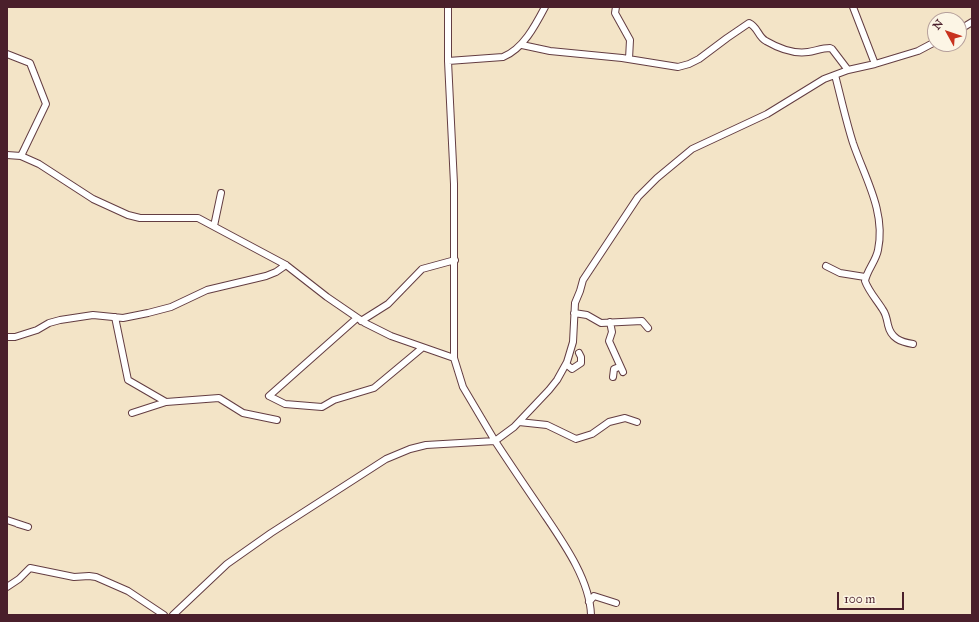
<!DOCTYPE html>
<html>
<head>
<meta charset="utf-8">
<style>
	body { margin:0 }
	#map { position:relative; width:979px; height:622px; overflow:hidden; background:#f3e4c7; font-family:"IM FELL Great Primer",serif }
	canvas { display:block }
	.frame { position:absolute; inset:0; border:8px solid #4a1f2b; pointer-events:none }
	.north { position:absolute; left:927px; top:12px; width:40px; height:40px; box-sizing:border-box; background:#fcf5e5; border:1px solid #b59f9b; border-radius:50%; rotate:310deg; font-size:11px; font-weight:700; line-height:16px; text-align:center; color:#4a1f2b }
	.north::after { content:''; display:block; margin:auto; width:14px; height:18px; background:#c8321e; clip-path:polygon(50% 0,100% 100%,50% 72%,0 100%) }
	.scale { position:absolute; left:837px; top:592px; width:67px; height:18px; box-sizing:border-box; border:2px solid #4a1f2b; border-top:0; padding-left:5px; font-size:12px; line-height:14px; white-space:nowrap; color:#4a1f2b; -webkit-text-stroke:3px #fcf5e5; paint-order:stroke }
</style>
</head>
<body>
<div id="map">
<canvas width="979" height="622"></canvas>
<div class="frame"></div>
<div class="north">N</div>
<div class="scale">100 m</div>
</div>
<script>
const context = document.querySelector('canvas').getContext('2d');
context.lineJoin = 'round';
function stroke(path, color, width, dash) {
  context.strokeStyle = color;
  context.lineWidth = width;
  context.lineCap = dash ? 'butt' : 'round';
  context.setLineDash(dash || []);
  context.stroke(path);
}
const minor = new Path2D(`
	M616,7L615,13L630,40L629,59
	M853,7L875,64
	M959,30L972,22
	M522,45L550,51L622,58L678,67L689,64L699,59L727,38L749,23C758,27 758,37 766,41C778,48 794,54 808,52C815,51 822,48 830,48L832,49L848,70
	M7,54L30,63L46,104L21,156
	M448,61L503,57C523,49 535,26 545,7
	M835,75C841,98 846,121 853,143C865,178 886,212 878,250C876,261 867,270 865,281C869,292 877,300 883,310C886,314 887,320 888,325C891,338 900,342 913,344
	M7,155L21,156L39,164L93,199L128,215L140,218H198L286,265L327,297L365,323L391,336L454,358
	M214,226L221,193
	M826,266L840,273L865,277
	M574,313L587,315L601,323L642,321L648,328
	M115,317L128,380L166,402L219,398L243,413L277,420
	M357,318L269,396L285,404L322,407L334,400L374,388L422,348
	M361,321L388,304L422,269L455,260
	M610,322L612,332L609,341L623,372
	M7,337H15L37,330L49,323L60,320L93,315L123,318L148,313L171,307L207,290L266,276L276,272L286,265
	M566,364L572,369L581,363V357L579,353
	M613,377L614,369L619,367
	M132,413L166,402
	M519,422L547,425L576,439L592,434L609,422L625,418L637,422
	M7,520L28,527L18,524
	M7,587L19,579L30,568L74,577L89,576L96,577L128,591L164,615
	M589,602L594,596L616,603
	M173,615L227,564L271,533L386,459L410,449L426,445L495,441L463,387L454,358V184L448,61V7
	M591,615C590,578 560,538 540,508C525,486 510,464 495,441L514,427L549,390L557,380L567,362L573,342L575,303L580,291L583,280L638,197L657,178L692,149L767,114L824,79L848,70L875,64L918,51L935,42`);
stroke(minor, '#633d42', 8);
stroke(minor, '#fff', 6);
</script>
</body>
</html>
